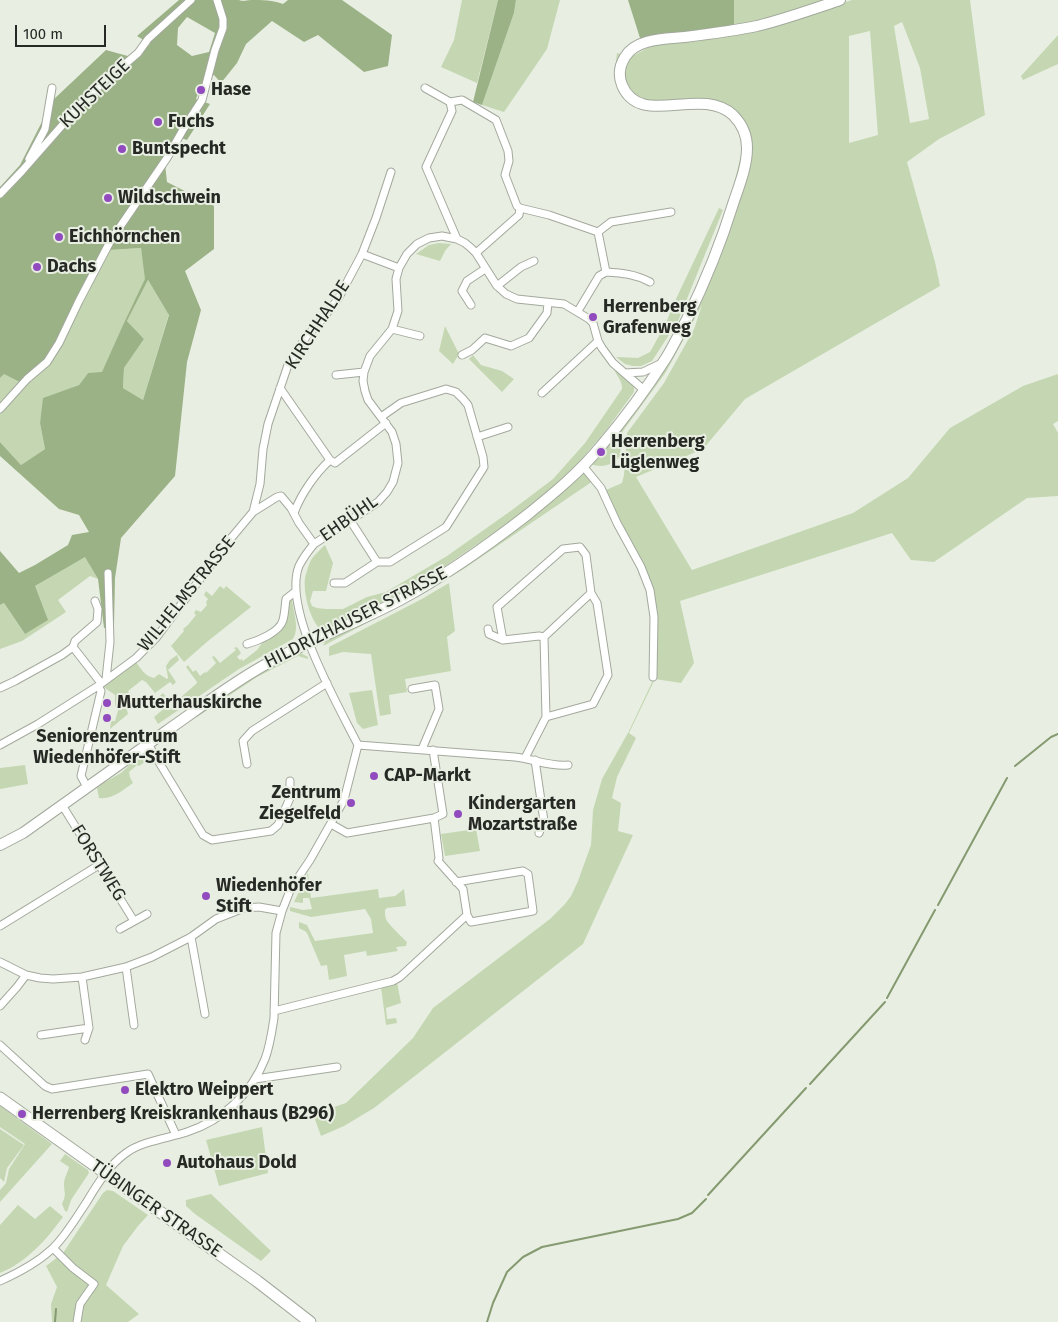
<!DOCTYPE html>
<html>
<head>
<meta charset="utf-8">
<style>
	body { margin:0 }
	#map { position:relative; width:1058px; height:1322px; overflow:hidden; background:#e8efe2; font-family:"Fira Sans",sans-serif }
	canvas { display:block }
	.scale { position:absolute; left:15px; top:25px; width:91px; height:22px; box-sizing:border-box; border:2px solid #262924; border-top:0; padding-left:6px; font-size:15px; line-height:18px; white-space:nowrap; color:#262924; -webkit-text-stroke:4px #e8efe2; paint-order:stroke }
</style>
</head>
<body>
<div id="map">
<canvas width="1058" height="1322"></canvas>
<div class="scale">100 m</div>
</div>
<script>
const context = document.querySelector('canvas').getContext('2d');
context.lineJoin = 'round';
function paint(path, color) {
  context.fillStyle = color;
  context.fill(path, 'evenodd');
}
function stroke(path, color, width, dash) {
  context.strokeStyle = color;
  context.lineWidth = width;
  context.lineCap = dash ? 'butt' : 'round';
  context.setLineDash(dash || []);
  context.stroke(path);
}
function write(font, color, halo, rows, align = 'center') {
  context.font = font + ' "Fira Sans",sans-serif';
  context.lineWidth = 4;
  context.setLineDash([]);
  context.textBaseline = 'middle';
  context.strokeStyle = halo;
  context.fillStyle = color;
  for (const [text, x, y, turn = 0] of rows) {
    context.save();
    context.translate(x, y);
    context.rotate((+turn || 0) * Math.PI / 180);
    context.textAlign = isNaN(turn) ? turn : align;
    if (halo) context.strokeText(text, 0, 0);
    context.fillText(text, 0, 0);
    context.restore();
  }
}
const green = new Path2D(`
	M462,0H498L477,83L441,67L454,40Z
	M516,0H560L547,49L504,112L482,105L514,13Z
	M734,0H828L765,19L734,25Z
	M852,0H970L985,115L939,139L907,162L935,262L940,286L745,399L703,449L636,477L692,570L853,513L908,478L950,428L1023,386L1058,374V421L1053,424L1058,433V496L1027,498L934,562L911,560L892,533L680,601L694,663L681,683L655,679L629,733L636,738L617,777L612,798L621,803L618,831L633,835L583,944L374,1108L344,1126L321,1136L313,1114L346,1103L413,1038L433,1008L550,919L565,904L571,896L578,881L591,845L593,810L602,779L629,731L654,678L652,589L617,521L605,492L606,490L622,483L624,475L627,433L664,383L694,329L702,305L666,372L623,431L620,456C611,466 603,468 590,464L670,359L729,205L741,155L743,142L732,120L716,111L691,108L661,110H644L634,106L625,99L618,89L615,71L617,53L631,57L651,46L733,35L766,27ZM902,22L920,68L929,119L910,123L894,26ZM870,31L878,135L849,143V36Z
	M1058,35V64L1023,80L1021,76Z
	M719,208L723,210L678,321L652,361L641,366H633L625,364L616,357L638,358L650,352L665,325L675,301Z
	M439,243L451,244L445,251L440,261L416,254L429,245Z
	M141,248L146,279L122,327L102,373H88L79,385L44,398L40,423L45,449L21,465L0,442V378L109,250Z
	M148,280L169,314L143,400L123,388L124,368L144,339L127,321Z
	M445,326L459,354L453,364L439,351Z
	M473,355L481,365L502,371L514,379L502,392L469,359Z
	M613,365L634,385V392L607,429L576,466L542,497L514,519L429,577L390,599L326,628L320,629C310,619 303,593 305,578C306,573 309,564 311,560C315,554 320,550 325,545L333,563L326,591H313L310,601L312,606L317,608L326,609H343L367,597L386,592L447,556L512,510L553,479L585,443L622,389C623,380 614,374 613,365Z
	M585,472L593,481L465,568L424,593L323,646L326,640L394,606L580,473Z
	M85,556L98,579L90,576L58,600L66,612L22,641L0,649V605L4,603L25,634L35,586Z
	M449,583L455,631L447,637L451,671L405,679L407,692L389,695L391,714L380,716L371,654L343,652L329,656V647L420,600Z
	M220,586L224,589L226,586L251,607L208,641L184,662L171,646L184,631L183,629L188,625L196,615L194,613L196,610L201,612L207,605L206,602L208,599L204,595L206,591L212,596Z
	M292,599C293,611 300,628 293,639L239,669L158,724L154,717L166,707L159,697L163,693L172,705L196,684L197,682L186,667L188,665L193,672L196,670L200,676L205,672L206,673L216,663L212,657L214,656L220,663L236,650L234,648L237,647L241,653L237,657L240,660L242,659L243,661L257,650L263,642L282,626L287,619L289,600Z
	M299,652L308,657V659L298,656L257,677L197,717L196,715L251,677Z
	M177,655L179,660L168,670L176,682L173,685L170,682L155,693L146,682L142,680L128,691L133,705L127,710L128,714L110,729L111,721H115L119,707L115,706V695L102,686L136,662C141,669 145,676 154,678L159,674L167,679L168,678L166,666L170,660Z
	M372,690L378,725L363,729L357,723L349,693Z
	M146,750H149L153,757L139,766L137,765L129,772L130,777L133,783C123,790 112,800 99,798L97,788L98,786L121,773Z
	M25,765L28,784L0,789V768Z
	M476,829L480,851L445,856L441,834Z
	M308,873L311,898L378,889L379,898L395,896L404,889L406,906L387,908L385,910C385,913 385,916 386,919C387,923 403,938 407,942L406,946L396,947L398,951L367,956L366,951L344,955L347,976L329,980L327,965L321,966L307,933L305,931L299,928V922L307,925L315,941L373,933L371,919L365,909L311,917L290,911V907L303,910L312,909L309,898H303V903L294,902Z
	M397,982L401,1003L386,1008L387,1019L396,1018L397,1023L386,1025L381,987Z
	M0,1106L52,1144L0,1202V1190L6,1183L9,1169L25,1144L0,1127Z
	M262,1127L268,1173L219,1186L206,1140Z
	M0,1129L24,1145L7,1168L4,1182L0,1178Z
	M65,1154L88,1170L89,1173L71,1200L67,1212L65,1211L62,1204C67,1193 64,1194 64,1184C64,1178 68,1172 69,1167L60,1161Z
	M107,1190L113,1191L148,1215L138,1226L123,1246L106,1285L139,1314L128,1322H52L51,1304L57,1287L46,1266L63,1253L103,1193Z
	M211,1194L271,1251L261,1261L195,1214L186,1206V1200Z
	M18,1205L35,1219L50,1206L63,1217C46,1240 27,1262 0,1273V1225Z`);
const forest = new Path2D(`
	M179,0H239C244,2 246,0 251,0C262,0 273,0 283,4L288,0H342L392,35L388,66L364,72L318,35L304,42L272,21L246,44L237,63L221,83L214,75L202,83L196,99L210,104L187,140L175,136L164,155L167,182L214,206V249L185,271L201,310L187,362L175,476L121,538L115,578L114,625L104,628L98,579L85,557L35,586L48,620L25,634L4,603L0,605V551L19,573L35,565L68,545L72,535L89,532L79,515L59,509L0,456V442L21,465L45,449L40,423L43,398L79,385L88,373L102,372L122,327L145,279L141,248L109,250L50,361L24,384L4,374L0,378V187L20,165L53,100L106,50L135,58L150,44L137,36ZM187,17L215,33L209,52L192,56L177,45L178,28ZM148,280L169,315L143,400L123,388L124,368L144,339L127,321Z
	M498,0H516L514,13L482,105L473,102Z
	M628,0H734V25L640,38Z`);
const stream = new Path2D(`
	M1015,766L1051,737L1058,734
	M938,905L1007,778
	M887,998L935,910
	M810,1084L885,1002
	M708,1195L806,1088
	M55,1322L56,1309
	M487,1322L493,1303L507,1272L523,1257L542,1247L678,1219L692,1213L706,1199`);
const street = new Path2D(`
	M425,88L450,102L452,111L426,167L457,239
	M450,102L462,100L496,120L508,151L509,161L505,175L517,206L520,208
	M29,159L45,129L52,88
	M0,194L22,171L80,105L113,72L124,65L138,53L148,39L191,0
	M598,232L611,222L671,212
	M476,253L519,215L520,208L549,215L598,232L606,272L599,276L578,311
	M362,254L399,268
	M606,272C622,273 635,274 650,282
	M497,286L521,267L534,261
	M471,305L462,291L467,281L485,269
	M392,329L420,336
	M462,355L472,350L485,338L511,346L529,338L547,313L548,303
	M625,373L643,372L662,363
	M336,375L364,372
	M280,388L330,460C315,474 301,494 294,513
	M542,393L598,341
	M0,409L27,379L47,362L59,343L79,301L111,240L167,158L184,128L202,100L215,50L223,28V19L217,0
	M477,437L508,427
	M330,460L335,463L386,423
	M583,466L601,488L617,523L641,567L650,590L654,617L653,677
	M253,512L260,484L263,449L268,424L288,365L308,334L316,327L338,299L362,254L376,218L391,172
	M350,520L377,562H390L446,527L484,467L483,457L470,412L468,405L463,399L456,392L446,389L401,403L381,417
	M334,583H345L377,562
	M488,629L489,634L503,640L539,636L544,637
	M503,640L497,607L563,549L580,547L586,555L591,593L544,637L546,717L525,758
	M247,644C258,641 280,632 283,620C285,613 285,605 286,599L296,591
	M73,647L101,683
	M106,679L110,642L108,573
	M0,688L15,681L62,655L73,647L75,641L97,622L98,609L95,601
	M412,689L435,685L439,709L422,749
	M546,717L593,704L608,675L597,603L591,593
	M148,744L203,835L212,840L271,831L278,825L290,798V781
	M0,745L38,724L98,686L136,658L156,638L227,543L253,512L277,497L281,496L291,508L299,523L314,544
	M358,745C410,749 463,753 515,757C533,759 551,767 568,765
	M433,750L443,814L434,818
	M535,760L544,821L539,833
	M247,764L243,741L252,731L327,683
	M87,787L81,776L101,691L98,686
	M62,805L134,921
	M456,882L523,871L528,874L533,911L471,922L467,915
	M0,926L99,865
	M120,929L147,914
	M191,937L205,1014
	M0,962L26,975L40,978L53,979L82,977L126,967L152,957L191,937L216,919L244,908L259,907L282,911
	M126,967L134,1025
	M0,1006L17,987L26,975
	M274,1011L393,981L400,977L467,915L463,889L438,861L439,858L434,818L347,833L331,824
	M41,1035L89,1028L82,977
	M85,1040L89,1028
	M0,1045L45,1086L52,1089L148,1074L176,1135
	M255,1079L337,1067
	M53,1248L73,1268L94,1284L80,1304L77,1322
	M0,1281C18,1273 37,1263 52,1249C65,1237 76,1218 86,1203C97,1185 108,1166 126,1153C142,1141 169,1138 187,1132C223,1120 251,1094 265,1059C270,1046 272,1031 274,1018L276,933L282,911L291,888L310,860L344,800L358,745C338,705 282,609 299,566C303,558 309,550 314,544L378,502L387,492L393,482L398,463L396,444L392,432L368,400L365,391L363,381L364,372L370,356L392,329L398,311L396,279L399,268L407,254L417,244L429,238L442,236L457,239L465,243L471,248L476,253L497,286L506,294L517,299L564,304L589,319L593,323L598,341L602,348L613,363L644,390`);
const secondary = new Path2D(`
	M0,845L23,833C70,800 118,765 165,732C195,711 224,689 256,670C301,643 353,625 400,600C445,576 487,546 527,515C553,494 580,472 601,446C625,418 647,388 666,358C674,345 680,332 687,319C705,282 721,243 733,204C739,186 747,167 747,148C747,136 742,124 733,115C700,85 640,129 622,85C618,75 620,65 625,57C636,38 666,39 685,37C709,34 733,31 757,26C785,19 813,9 840,0`);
const primary = new Path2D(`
	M0,1098L257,1281L310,1322`);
const markers = [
	[201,90,5,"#914bbe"],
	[158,122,5,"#914bbe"],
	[122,149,5,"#914bbe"],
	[108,198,5,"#914bbe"],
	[59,237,5,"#914bbe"],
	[37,267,5,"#914bbe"],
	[593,317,5,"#914bbe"],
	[601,452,5,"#914bbe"],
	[107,703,5,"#914bbe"],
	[107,718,5,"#914bbe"],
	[374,776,5,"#914bbe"],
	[351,803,5,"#914bbe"],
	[458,814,5,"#914bbe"],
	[206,896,5,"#914bbe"],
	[125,1090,5,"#914bbe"],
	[22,1114,5,"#914bbe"],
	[167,1163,5,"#914bbe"]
];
const poiNames = [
	["Hase",211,90],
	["Fuchs",168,122],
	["Buntspecht",132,149],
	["Wildschwein",118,198],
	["Eichhörnchen",69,237],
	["Dachs",47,267],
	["Herrenberg",603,307],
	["Grafenweg",603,328],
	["Herrenberg",611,442],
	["Lüglenweg",611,463],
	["Mutterhauskirche",117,703],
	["Seniorenzentrum",107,737,"center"],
	["Wiedenhöfer-Stift",107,758,"center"],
	["CAP-Markt",384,776],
	["Zentrum",341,793,"right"],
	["Ziegelfeld",341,814,"right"],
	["Kindergarten",468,804],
	["Mozartstraße",468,825],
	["Wiedenhöfer",216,886],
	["Stift",216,907],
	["Elektro Weippert",135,1090],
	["Herrenberg Kreiskrankenhaus (B296)",32,1114],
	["Autohaus Dold",177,1163]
];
const streetNames = [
	["KUHSTEIGE",95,94,-44],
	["KIRCHHALDE",318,325,-57],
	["EHBÜHL",349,519,-35],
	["WILHELMSTRASSE",187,594,-51],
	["HILDRIZHAUSER STRASSE",356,618,-27],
	["FORSTWEG",98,863,58],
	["TÜBINGER STRASSE",156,1209,35]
];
paint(green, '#c4d7b2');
paint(forest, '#9bb186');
stroke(stream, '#859a70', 2);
stroke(street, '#a3a99d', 9);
stroke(secondary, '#a3a99d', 12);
stroke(primary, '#a3a99d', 13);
stroke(street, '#fff', 7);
stroke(secondary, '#fff', 10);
stroke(primary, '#fff', 11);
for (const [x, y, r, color] of markers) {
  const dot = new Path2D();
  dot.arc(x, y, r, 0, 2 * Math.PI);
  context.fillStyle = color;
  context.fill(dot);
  stroke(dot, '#e8efe2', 2);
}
write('bold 18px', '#262924', '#e8efe2', poiNames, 'left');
write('18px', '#262924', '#e8efe2', streetNames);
</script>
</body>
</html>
